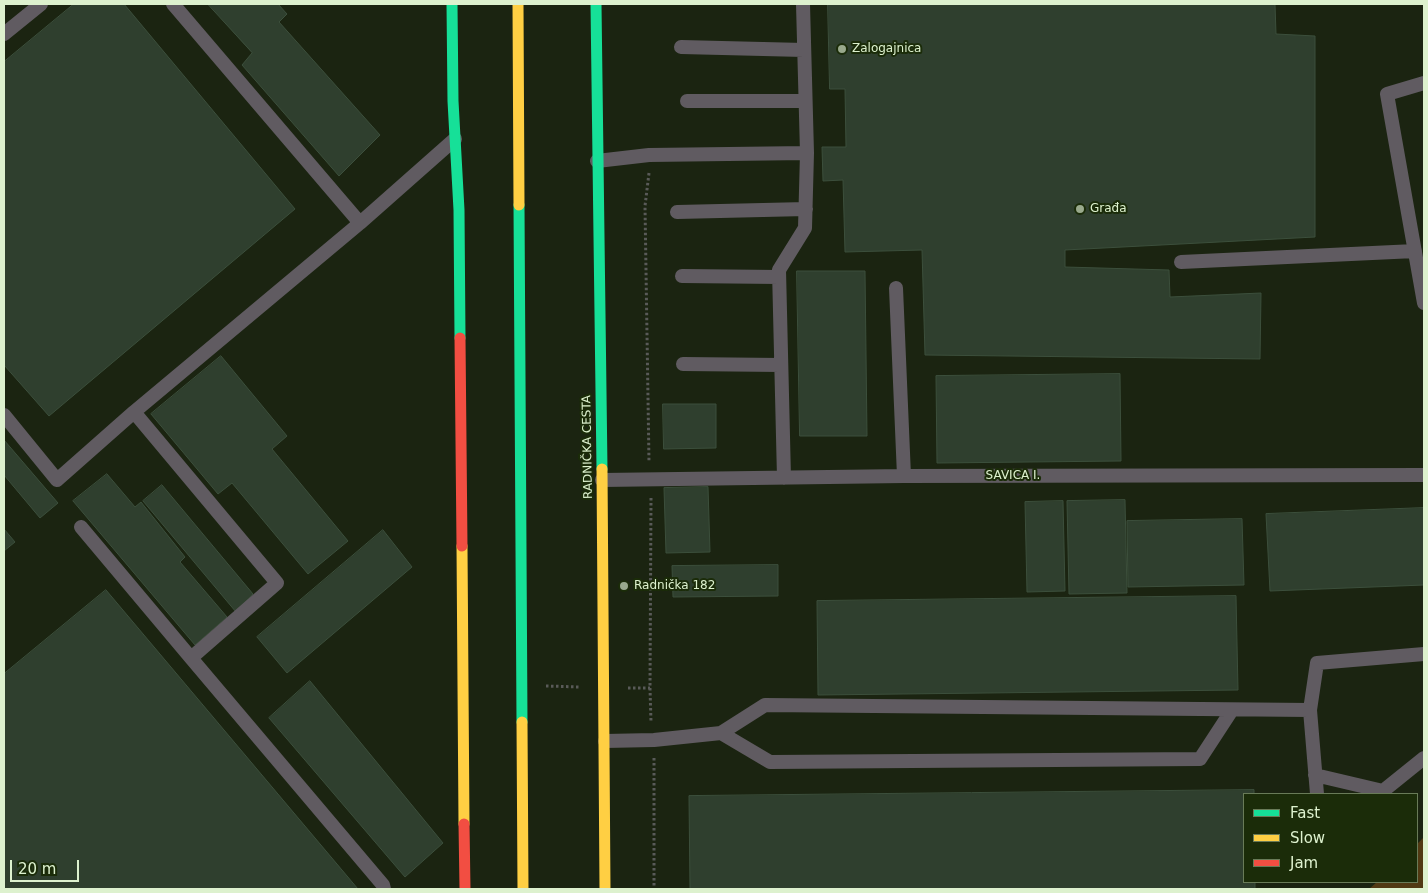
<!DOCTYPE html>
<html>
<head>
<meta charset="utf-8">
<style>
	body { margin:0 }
	#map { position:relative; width:1428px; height:893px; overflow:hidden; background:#1b2411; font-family:"DejaVu Sans",sans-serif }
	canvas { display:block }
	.frame { position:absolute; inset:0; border:5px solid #ddf1ce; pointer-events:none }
	.legend { position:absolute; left:1243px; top:793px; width:175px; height:90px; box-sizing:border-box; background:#1b2c09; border:1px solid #697b58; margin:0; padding:6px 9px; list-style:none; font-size:15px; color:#ddf1ce }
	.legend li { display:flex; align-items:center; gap:10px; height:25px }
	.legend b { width:25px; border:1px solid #697b58 }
	.scale { position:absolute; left:10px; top:860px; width:69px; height:22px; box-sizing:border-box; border:2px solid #ddf1ce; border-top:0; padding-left:6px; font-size:15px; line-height:18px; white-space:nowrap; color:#ddf1ce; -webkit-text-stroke:4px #1b2c09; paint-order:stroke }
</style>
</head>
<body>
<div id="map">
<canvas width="1428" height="893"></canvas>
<div class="frame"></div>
<ul class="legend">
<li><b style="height:6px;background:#16e098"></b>Fast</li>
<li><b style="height:6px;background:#ffcf43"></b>Slow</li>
<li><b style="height:6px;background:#f24e42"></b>Jam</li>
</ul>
<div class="scale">20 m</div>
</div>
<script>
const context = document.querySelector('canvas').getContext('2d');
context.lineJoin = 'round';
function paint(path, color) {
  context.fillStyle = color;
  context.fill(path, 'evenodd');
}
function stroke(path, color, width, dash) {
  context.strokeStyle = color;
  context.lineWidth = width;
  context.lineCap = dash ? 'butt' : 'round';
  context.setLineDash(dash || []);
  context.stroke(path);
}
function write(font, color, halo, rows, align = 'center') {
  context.font = font + ' "DejaVu Sans",sans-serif';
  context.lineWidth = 4;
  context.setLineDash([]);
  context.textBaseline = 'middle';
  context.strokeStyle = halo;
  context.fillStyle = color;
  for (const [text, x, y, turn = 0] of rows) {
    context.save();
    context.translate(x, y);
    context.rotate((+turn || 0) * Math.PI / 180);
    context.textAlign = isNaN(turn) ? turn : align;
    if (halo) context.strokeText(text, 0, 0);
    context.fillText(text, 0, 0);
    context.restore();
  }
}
const green = new Path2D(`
	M1424,837V889H1369L1377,882H1417V844Z`);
const building = new Path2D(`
	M74,4H124L295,209L49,416L4,365V62Z
	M208,4H278L287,14L279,22L380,135L339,176L242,65L252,53Z
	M828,4H1275L1276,34L1315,36V237L1065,250V267L1169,270L1170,297L1261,293L1260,359L925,355L922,250L845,252L843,180L823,181L822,147H846L845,89H830Z
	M797,271H865L867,436H800Z
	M221,356L287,436L272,449L348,541L308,574L232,483L218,494L151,414Z
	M1120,374L1121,461L937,463L936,376Z
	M663,404H716V448L664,449Z
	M4,440L58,503L40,518L4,475Z
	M107,474L135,507L141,502L185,557L180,562L227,617L195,645L73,501Z
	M162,485L253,594L236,612L143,501Z
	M708,487L710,552L666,553L664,488Z
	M1125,500L1127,593L1069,594L1067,501Z
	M1063,501L1065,591L1027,592L1025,502Z
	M1424,508V585L1270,591L1266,514Z
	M1242,519L1244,585L1128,587L1127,521Z
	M4,529L15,542L4,551Z
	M383,530L412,567L287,673L257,637Z
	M778,565V596L673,597L672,566Z
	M106,590L358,889H4V674Z
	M1236,596L1238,690L818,695L817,601Z
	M310,681L443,843L405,877L269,718Z
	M1254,790V794H1244V882H1255V889H690L689,796Z`);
const path = new Path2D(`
	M649,173L645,206L649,462
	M651,498L650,688L651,722
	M546,686L580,687
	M628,688H650
	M654,758V889`);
const lane = new Path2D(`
	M4,34L41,4
	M681,47L804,50
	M1424,83L1387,94L1424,303
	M687,101H805
	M597,161L649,155L807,153L803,4
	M677,212L806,209
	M360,223L455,139
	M1181,262L1415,251
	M682,276L779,277
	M896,288L904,476
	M683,364L781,365
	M134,412L277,583L191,658L383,885L384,889
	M4,415L57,480L134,412L360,223L173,4
	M784,478L779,270L805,228L807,153
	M602,480L904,476L1424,475
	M81,527L191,658
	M1310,710L1317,663L1424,654
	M721,733L770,762L1200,759L1232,710
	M605,741L654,740L721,733L765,705L1310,710L1317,794
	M1315,775L1383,791L1424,758`);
const fast = new Path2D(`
	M452,4L453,101L459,210L460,338
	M596,4L602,469
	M519,205L522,722`);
const slow = new Path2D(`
	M518,4L519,205
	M602,469L605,889
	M462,546L464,824
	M522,722L523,889`);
const jam = new Path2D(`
	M460,338L462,546
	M464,824L465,889`);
const markers = [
	[842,49,5,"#99a98c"],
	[1080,209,5,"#99a98c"],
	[624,586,5,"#99a98c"]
];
const poiNames = [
	["Zalogajnica",852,49],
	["Građa",1090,209],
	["Radnička 182",634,586]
];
const streetNames = [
	["RADNIČKA CESTA",588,447,-91],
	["SAVICA I.",1013,476]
];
paint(green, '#513913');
paint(building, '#2f3f2e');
stroke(building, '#3c4f3c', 1);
stroke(path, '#595a58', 3, [2.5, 2.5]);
stroke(lane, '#605b61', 14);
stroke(fast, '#16e098', 11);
stroke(slow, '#ffcf43', 11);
stroke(jam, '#f24e42', 11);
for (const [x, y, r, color] of markers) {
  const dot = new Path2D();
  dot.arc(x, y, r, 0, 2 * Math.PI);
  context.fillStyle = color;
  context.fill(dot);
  stroke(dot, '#1b2c09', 2);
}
write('12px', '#ddf1ce', '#1b2c09', poiNames, 'left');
write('12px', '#ddf1ce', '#1b2c09', streetNames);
</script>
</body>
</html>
